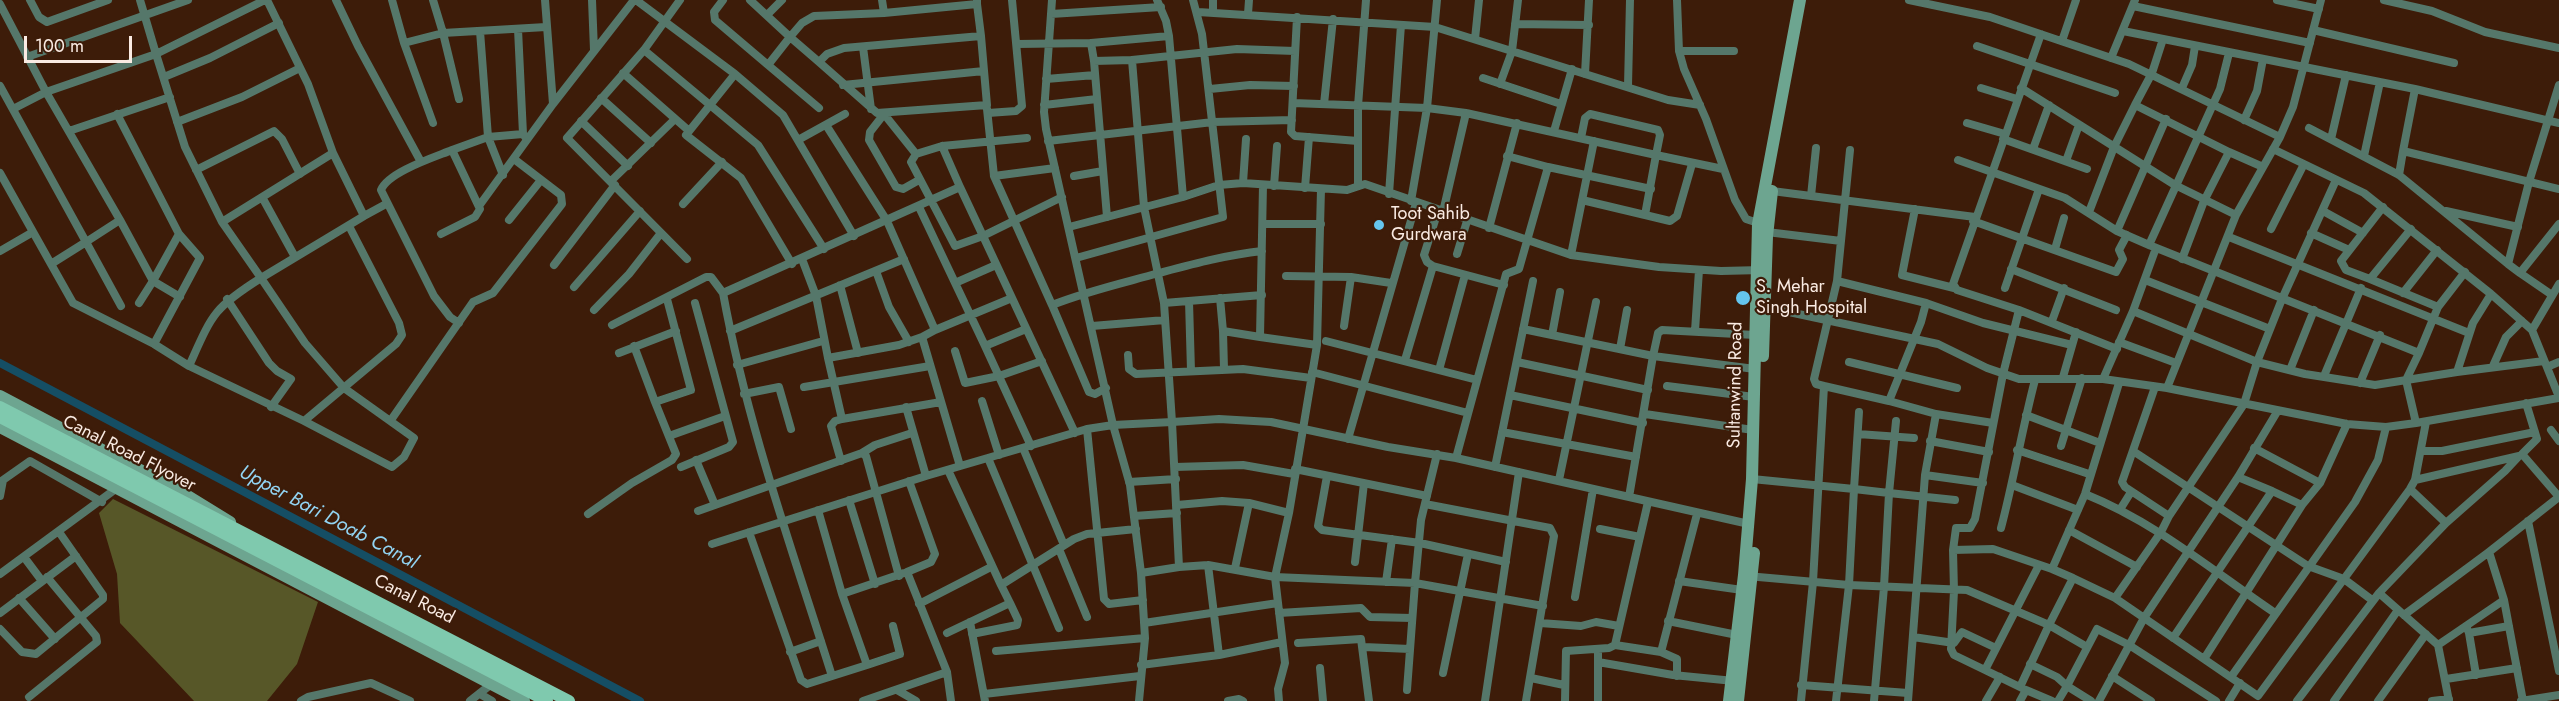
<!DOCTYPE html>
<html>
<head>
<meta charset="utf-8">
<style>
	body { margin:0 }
	#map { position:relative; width:2559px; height:701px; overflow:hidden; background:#3d1c09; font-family:Jost,sans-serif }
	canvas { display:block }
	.scale { position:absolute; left:24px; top:36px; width:108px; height:27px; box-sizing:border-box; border:3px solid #faebe3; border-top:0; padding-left:8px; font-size:18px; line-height:21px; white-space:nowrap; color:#faebe3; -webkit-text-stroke:4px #3d1c09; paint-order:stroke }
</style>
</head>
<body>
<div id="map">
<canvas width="2559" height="701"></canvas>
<div class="scale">100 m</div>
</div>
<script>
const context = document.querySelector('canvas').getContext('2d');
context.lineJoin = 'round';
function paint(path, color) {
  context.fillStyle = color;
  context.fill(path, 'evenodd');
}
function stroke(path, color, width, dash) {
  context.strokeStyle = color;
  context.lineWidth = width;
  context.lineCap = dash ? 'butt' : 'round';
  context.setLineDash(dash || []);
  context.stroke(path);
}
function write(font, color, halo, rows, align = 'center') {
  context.font = font + ' Jost,sans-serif';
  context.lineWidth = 4.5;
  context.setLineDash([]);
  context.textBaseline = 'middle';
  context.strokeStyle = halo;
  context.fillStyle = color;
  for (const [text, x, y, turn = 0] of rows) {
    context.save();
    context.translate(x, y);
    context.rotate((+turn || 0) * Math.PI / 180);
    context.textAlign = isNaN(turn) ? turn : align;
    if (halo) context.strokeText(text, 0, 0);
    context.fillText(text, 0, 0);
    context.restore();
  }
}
const forest = new Path2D(`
	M113,499L318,602L297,664L267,701H194L120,623L117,574L99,513Z`);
const canal = new Path2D(`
	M0,363L640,701`);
const street = new Path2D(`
	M30,0L39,17L47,22L108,0
	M336,0L358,46L421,162
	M392,0L404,43L443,33L459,99
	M433,0L443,33L546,27
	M592,0L594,50
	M636,0L735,74L783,115L854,236
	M680,0L644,50L567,138L687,259
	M723,0L714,12L715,20L768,65
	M750,0L790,37L802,23L814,16L884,13
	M882,0L884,13L977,4V0
	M1157,0L1166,21L1169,36L1183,197L1219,185L1243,183L1347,190L1365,184L1571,255L1659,267L1721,271L1762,270
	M1677,0L1679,51L1684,69L1706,119L1735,200L1746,219L1761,224
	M1909,0L1990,17L2129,64L2280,137
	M2277,0L2319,9
	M2384,0L2432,11L2485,32L2559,48
	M0,4L46,92L13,109
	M2133,6L2310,43
	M1198,12L1435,27L1668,100L1700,105
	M1213,12V0
	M1051,14L1161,7
	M1248,14L1249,0
	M767,15L782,0
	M1297,17L1291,132L1295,136L1358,141
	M1515,24L1589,25
	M518,29L523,134L526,138
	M2313,30L2454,63
	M480,31L488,137L503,175
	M2123,31L2415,89L2559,123
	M1475,39L1479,0
	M2163,39L2152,73L2135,105L2229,152
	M2062,41L2076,0
	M404,43L433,123
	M1091,43L1169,36
	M1017,44L1091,43L1094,61
	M1977,46L2115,93
	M863,47L871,109
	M644,50L758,145L824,249
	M1295,51L1237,49L1132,60L1144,207L1164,303L1172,422L1219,419L1271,422L1388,447L1456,458L1749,524
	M1679,51H1734
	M27,57L188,0
	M2111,58L2135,0
	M819,62L877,113L987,105L981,36
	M623,73L688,130
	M735,74L686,135L741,178L792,264
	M1585,74L1589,0
	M164,77L210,58L279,23
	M1483,78L1561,104
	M1046,79L1095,75
	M1500,84L1512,51L1518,0
	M843,85L984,71
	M0,86L86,242L51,264L0,173
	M1628,86L1630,0
	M1981,88L2017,99
	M2021,88L2175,185L2236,215
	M2182,88L2192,65L2195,46
	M1210,89L1250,85L1294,86
	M601,98L651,143
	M1293,103L1427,108L1466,113L1656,155L1645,215L1670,221L1677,216L1692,164
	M553,104L634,0
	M1324,104L1333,19
	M1044,105L1097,99
	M819,108L768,65L790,37L819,62L827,54L844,48L981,36L977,4
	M987,109L994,176L1055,168
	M988,113L1016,111L1022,106L1012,0
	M117,114L179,234L200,258L154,344
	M2244,120L2257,91L2263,59
	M581,121L628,166
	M177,122L242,97L300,68
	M1967,123L2005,134
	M826,125L887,221L935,330L1012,298L983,236L1062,197
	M2309,128L2399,175L2508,264L2529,182L2559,85
	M69,131L170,97
	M1554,131L1572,69
	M1581,138L1585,118L1590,114L1658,130L1660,135L1656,155L1723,169
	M2003,139L2087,169
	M2331,139L2346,75
	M798,140L845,114
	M1048,141L1213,122L1292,120
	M2033,149L2049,105
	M2273,149L2364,193L2491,294L2532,330L2559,397
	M452,150C435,157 388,172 381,190L434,296L450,317L459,323
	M2403,151L2415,89
	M916,154L911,162L955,246L983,236L960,187
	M2364,156L2380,82
	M1958,160L2065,198L2117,231L2149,245L2419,353L2406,380L2416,423
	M2066,161L2079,125
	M1548,167L1651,189
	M196,170L274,131L282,139L300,174
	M2399,175L2403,151L2559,189
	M994,176L1052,305C1087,291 1123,283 1159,273C1193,264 1226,255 1262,251
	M1074,176L1103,171
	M919,180L903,189L896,187L869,140L870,132L884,114L916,154L942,146L1027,138
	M611,181L675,119
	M1243,183L1246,139
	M1263,185L1260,337L1317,345
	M1274,186L1277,146
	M1358,186V106L1366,0
	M1305,188L1309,137
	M1321,189L1317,345L1289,513L1275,577L1415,583L1421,520L1437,454
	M1772,191L1975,217
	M1389,194L1401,25
	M1811,196L1816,148
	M262,197L295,257
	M1582,200L1645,215
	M1411,201L1427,108L1437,0
	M683,204L722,162
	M479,206L553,104L545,0
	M919,207L985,346L1026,329
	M2383,207L2341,261L2346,270L2370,279L2411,229
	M1915,209L1902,275L1954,288
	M2323,211L2363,233
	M2446,211L2518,227
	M1443,212L1466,113
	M2089,212L2114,147L2135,105
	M364,216L386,204
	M1107,217L1094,61L1132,60
	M120,220L153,281L139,303
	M509,220L541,180
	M1973,221L2116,272L2123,259L2119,250L2127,235
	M222,222L333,153L308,84L267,0
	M1263,224H1321
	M1069,227L1183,197
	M1489,228L1517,123
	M2271,229L2304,164
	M2117,231L2166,119
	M1767,232L1841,241
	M2311,233L2349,250
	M179,234L153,281L180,297
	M441,234L475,217L480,209L452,150L488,137L523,134
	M2229,237L2469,333
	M2149,245L2220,89L2229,53
	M2055,249L2064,218
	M0,251L33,232
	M1457,254L1467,221
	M1571,255L1594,141
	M1076,258L1223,217L1202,34L1193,0
	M802,259L816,296L828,358L899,345L922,337
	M2182,259L2204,201L2229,152L2263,167
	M51,264L73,303L154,344L189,366C212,315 213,308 261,278L222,222L185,147L156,54L265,0
	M2508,264L2520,273L2559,224
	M554,265L615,185
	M1433,266L1427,262L1424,255L1438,211
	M2011,269L2116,310
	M876,271L889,307L909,342
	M2520,273L2552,295
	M1286,276L1351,277L1391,283
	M2370,279L2438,307
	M2145,280L2270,329
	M1837,281L1926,303L1921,322L1889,401L1936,414L1925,475L1908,701
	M955,283L996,265
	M840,285L858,353
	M574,287L640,211
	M2005,288L2039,189
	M723,293L960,187L942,146
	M2403,293L2437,250
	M1012,298L1075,433
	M1220,298L1223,331L1260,337
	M227,299L269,363L277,371L291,379L271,407
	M1189,301L1191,371
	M1164,303L1262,295
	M1926,303L1983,323L2072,345
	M1052,305L1089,392L1095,394L1106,388
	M121,306L86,242L120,220L46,92L156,54L140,0
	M1761,306L1938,344L1987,368L2019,379H2103L2167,388L2347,424L2386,427L2416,423L2559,398
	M594,310L629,274L661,233
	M2019,310L2117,349
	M2133,311L2257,362L2305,374L2375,385L2457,372L2473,323L2491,294
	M2052,321L2064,288
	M612,325L706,277H711L723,293C747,424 792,549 832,676
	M1092,326L1165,320
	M1344,326L1351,277
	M1523,329L1653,356L1629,497
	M935,330L922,337L960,466
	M2532,330L2559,284
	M730,331L904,259
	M1223,331L1224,369
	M1695,331L1699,270
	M1552,335L1560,292
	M1326,341L1477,380
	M2119,342L2176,363
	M634,346L655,402
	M985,346L1031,446
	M1620,349L1627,310
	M955,351L965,383L999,376L1042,361
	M619,353L676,331
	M2419,353L2438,307L2465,272
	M1128,355L1129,369L1136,374L1243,369L1311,378
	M828,358L842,419L941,402
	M1405,360L1433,266L1504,285
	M1517,362L1648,390
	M1849,362L1957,388
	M737,365L823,341
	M189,366L304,421L396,344L402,335L399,323L349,226
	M2493,366L2506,337L2522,321
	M2547,367L2559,362
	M1755,369L1653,356L1658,333L1662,330L1755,335
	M1439,370L1465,275
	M2290,370L2314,310
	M1312,372L1468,413
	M2457,372L2544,361
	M2324,376L2361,288
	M2063,377L2076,332
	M2103,379L2133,311L2156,248
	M2360,383L2380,335
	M1667,386L1754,397
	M1824,386L1889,401
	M804,387L930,366
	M2155,387L2122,482L2125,487L2169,516
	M2167,388L2236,215L2280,137L2293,107L2321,0
	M744,394L779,387L791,429
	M1510,395L1643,423
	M982,401L999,455
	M2526,403L2537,439L2522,454L2559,497
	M906,407L926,476
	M1859,412L1854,489L1889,493L1884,587L1874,701
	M1645,414L1753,430
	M1936,414L1993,423
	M2026,415L2100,443
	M391,420L473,302L493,293L562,204L561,195L514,159
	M304,421L392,467L404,457L414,438L344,388L305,343L261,278L364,216L333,153
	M1896,421L1889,493L1955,500
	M1087,429L1104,599L1109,604L1143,600
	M2551,430L2559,441
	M1502,432L1636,457
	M1858,434L1914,438
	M669,436L725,416
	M1348,439L1416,203
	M1930,441L1989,452
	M2061,446L2082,378
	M1023,448L1064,545
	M2254,448L2320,483
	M2017,450L2089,474
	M2133,451L2308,566L2344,579L2372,600
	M2421,451H2442L2535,432
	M862,453L875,445L912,433
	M988,458L1059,628
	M1456,458L1506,274L1519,269L1548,167L1507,156
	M696,460L715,505
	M841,461L831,426L835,421L842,419
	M681,467L729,447L733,442L695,303
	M1175,467L1243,465L1294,474
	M1495,467L1533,281
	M1295,469L1427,496
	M948,470L1001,585L1074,539L1087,534L1136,529
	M1925,475L1983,483
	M1327,476L1318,526L1322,530L1420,543L1506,562
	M2238,477L2272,491
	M1752,479L1854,489L1849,585L1836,701
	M1559,480L1596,302
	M2415,480L2519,456
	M909,481L935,554L931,562L907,572L947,672
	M1129,482L1176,479
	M2012,485L2078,510
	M2410,489L2446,523
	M2085,494C2155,522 2213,571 2275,613
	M0,496L3,480L30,461L102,502
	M849,500L875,584
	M1648,502L1615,645L1661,652L1697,514
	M1249,503L1289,513
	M1425,504L1550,528L1554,536L1526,701
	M1177,505L1222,501L1249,503L1235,568
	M2121,508L2131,492
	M698,511L862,453L866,456L899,576
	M588,514L632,483L672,460L676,454L655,402L691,390L667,299
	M1134,516L1177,513
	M2528,521L2559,671
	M2001,528C2014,479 2022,429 2035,380
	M1600,529L1640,537
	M2069,530L2137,567
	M749,532L801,680L807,684L867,665L842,594L818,510
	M712,544L926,476L1087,429L1113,425L1046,129L1044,112L1052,0
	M1059,549L1087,617
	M1953,550L1956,528H1970L1975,519L2003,374L2019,310L1957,290L1953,284L2041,34
	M24,557L42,581
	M1355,562L1364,483
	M1208,565L1219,655
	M1179,567L1141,573L1130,485L1113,425L1172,422L1179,567L1208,565L1275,577L1285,663L1278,689L1279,701
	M0,574L117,488
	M1747,576L1849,585L1967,590L2049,625L2073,578L2052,569L2085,494L2119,383
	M2073,578L2115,598L2161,532L2169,516L2244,404L2257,362L2282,299L2336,180
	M1679,581L1742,590
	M1386,582L1392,539
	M2379,593L2446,523L2505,471L2518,457
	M842,594L904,573
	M1575,597L1593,489
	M19,598L55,639
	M2115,598L2258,696L2410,489L2415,480L2426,422
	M2504,600L2523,701
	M919,604L991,567
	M0,613L76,556
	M1279,613L1361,608L1370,617L1412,618
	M2404,615L2489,552
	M1668,621L1737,635
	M970,622L985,701
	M1144,623L1278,603
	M1540,623L1581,626L1596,622L1619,626
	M2466,626L2469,633L2509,626
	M0,629L22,652L36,654L103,599V595L59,532
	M947,633L1010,603L1001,585
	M2469,633L2476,675
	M972,634L1017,625L1018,620L1010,603
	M1913,637L1954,643L1962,632L1996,648
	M2173,638L2272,491L2302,505
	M1298,643L1361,639L1369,701
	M1364,647L1410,649
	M996,651L1145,638
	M790,652L821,641
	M1661,652L1677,659V676
	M2204,659L2302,505L2320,483L2347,424
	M1598,662L1673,675L1734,681
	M2030,664L2057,677L2067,686L2097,629L2129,645L2216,701
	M867,665L900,654L893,626
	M1141,665L1219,655L1282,642
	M1320,668L1323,701
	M1985,670L1954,655L1951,649L1954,591L1953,550L1993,549L2052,569
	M1443,673L1468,554
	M2112,676L2151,701
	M2231,677L2355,502L2378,460L2386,427
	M1531,678L1564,685
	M2446,679L2517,668
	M1801,685L1908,693
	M2020,687L2049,625L2087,647
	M897,690L916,701
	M1407,690L1415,583L1543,606
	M2026,690L2052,701
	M480,694L492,701
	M984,694L1140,676
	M29,697L97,642L96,636L47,577
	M301,701L308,697L371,683L410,701
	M470,701L494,682
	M863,701L947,672L951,701
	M1139,701L1145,638L1141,573
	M1228,701L1239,699L1243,701
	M1485,701L1519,472
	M1565,701L1566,651L1609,648L1615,645
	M1598,701V649
	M1801,701L1813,582L1824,386L1816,384L1814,379L1837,281L1850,150
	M1986,701L2000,677
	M2020,701L2026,690L1985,670L2039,565
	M2058,701L2067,686L2091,701
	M2099,701L2144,618L2238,477L2277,412
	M2229,701L2240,683
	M2297,701L2379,593L2438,645
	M2334,701L2398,610
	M2378,701L2426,634
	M2432,701L2449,699
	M2449,701L2438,645L2504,600L2489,552L2559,497
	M2521,701L2559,695`);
const secondary = new Path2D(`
	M1763,356L1767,236L1772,191
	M0,396L178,490L230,522
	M0,427L524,701
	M1729,701L1744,575L1752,479L1758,224L1800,0
	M1738,701L1754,553`);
const primary = new Path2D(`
	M0,407L569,701
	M0,417L547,701`);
const markers = [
	[1379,225,6,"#65c5ee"],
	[1743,298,8,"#65c5ee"]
];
const poiNames = [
	["Toot Sahib",1391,215],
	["Gurdwara",1391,236],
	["S. Mehar",1756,288],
	["Singh Hospital",1756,309]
];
const streetNames = [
	["Sultanwind Road",1736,385,-89],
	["Canal Road Flyover",129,454,27],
	["Canal Road",414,600,27]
];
const waterNames = [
	["Upper Bari Doab Canal",328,518,28]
];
paint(forest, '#575728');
stroke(canal, '#154e64', 8);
stroke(street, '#55776a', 8);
stroke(secondary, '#6da590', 12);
stroke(primary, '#7fc9ae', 12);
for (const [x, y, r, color] of markers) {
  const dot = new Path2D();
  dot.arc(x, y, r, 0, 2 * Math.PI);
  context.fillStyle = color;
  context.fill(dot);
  stroke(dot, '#3d1c09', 2);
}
write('18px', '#faebe3', '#3d1c09', poiNames, 'left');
write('18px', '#faebe3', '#3d1c09', streetNames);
write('italic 20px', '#92d4f3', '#3d1c09', waterNames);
</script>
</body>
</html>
